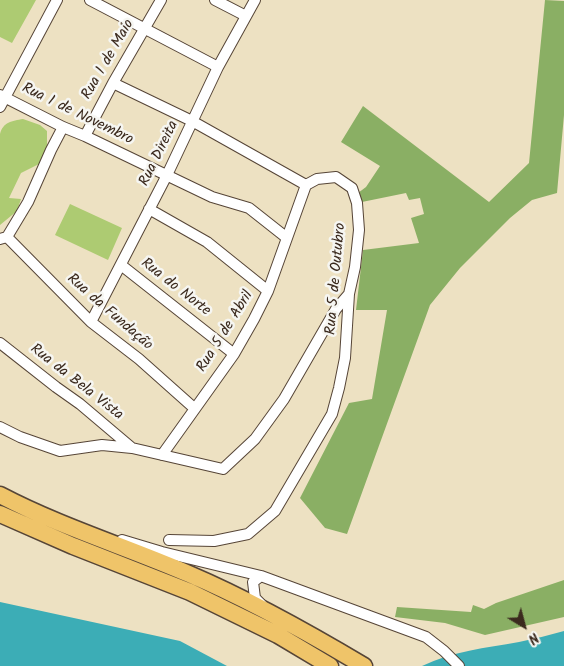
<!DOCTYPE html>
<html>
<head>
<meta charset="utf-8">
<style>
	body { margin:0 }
	#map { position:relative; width:564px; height:666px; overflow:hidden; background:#ede1c2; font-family:Kalam,sans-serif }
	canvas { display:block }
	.north { position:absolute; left:499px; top:601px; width:50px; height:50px; -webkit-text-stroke:4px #f6f6f2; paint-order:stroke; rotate:143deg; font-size:14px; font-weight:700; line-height:20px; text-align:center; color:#3b2a1e }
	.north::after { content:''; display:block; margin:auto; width:18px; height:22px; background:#3b2a1e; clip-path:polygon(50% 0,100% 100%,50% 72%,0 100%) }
</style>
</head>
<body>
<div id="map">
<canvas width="564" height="666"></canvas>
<div class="north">N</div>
</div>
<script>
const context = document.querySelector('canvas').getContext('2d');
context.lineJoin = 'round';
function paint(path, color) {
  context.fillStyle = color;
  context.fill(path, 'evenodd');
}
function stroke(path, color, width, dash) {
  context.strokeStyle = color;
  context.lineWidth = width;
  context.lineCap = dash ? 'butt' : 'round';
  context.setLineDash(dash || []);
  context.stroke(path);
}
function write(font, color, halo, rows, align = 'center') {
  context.font = font + ' Kalam,sans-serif';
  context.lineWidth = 5;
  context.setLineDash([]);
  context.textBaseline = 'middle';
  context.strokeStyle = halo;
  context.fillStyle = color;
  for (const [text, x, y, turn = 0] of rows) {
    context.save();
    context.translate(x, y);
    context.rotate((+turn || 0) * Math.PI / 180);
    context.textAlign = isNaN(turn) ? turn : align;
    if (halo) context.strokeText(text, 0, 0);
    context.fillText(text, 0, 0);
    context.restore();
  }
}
const green = new Path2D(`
	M0,0H36L12,43L0,37Z
	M23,119L40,125L47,131V147L39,164L21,173L9,198L21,199L17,211L0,225V134C3,122 12,121 23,119Z
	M70,204L122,228L108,260L55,235Z`);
const forest = new Path2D(`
	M545,0L564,1V115L557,193L532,200L510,218L460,268L430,305L347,534L325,528L300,498L349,403L372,399L387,310H356L363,250L419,243L411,218L424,214L420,198L409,200L406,193L357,203L358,193L366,187L380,166L341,142L363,106L489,202L529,163Z
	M564,580V617L485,635L445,623L395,617L397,607L471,612L473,605L484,609L496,603Z`);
const water = new Path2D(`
	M0,602L180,641L227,666H0Z
	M564,631V666H422C453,651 485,648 519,642C534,639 549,635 564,631Z`);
const street = new Path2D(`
	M90,0L218,67
	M215,0L246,16
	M113,83L192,121L306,185L317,179L336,177L352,188L357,203L359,230L355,267L349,294L345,358L339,388L332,414L275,511L248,534L214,541L169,540
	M0,95L63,127L85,136L212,197L249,208L287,238
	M0,107L57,0
	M85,136L113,83L161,0
	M149,209L207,242L268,291
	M7,237L91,322L139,359L194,408
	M0,239L7,237L28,202L51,150L63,127
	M121,265L234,354
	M91,322L167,175L218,67L255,0
	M0,343L56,387L80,404L132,448
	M0,427L20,437L60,451L102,445L132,448L223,469L255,439L284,399L336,309L349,294
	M162,455L234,354L254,319L268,291L306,185
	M122,540L162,552L261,576L426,637L444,651L459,666
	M261,576L253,582L255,598L262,605`);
const primary = new Path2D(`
	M0,495C61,527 127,547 189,574C250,600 307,632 364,666
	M0,514L73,546L190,592L278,635L330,666`);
const streetNames = [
	["Rua 1 de Maio",109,60,-60],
	["Rua 1 de Novembro",77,115,26],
	["Rua Direita",160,154,-64],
	["Rua 5 de Outubro",337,279,-85],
	["Rua do Norte",175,288,38],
	["Rua da Fundação",109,313,41],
	["Rua 5 de Abril",226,332,-58],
	["Rua da Bela Vista",76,383,38]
];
paint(green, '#adcb72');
paint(forest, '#8aaf64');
paint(water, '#3cadb6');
stroke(street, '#564537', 12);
stroke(primary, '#564537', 19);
stroke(street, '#fff', 10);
stroke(primary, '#efc469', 16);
write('15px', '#3b2a1e', '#f6f6f2', streetNames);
</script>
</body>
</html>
